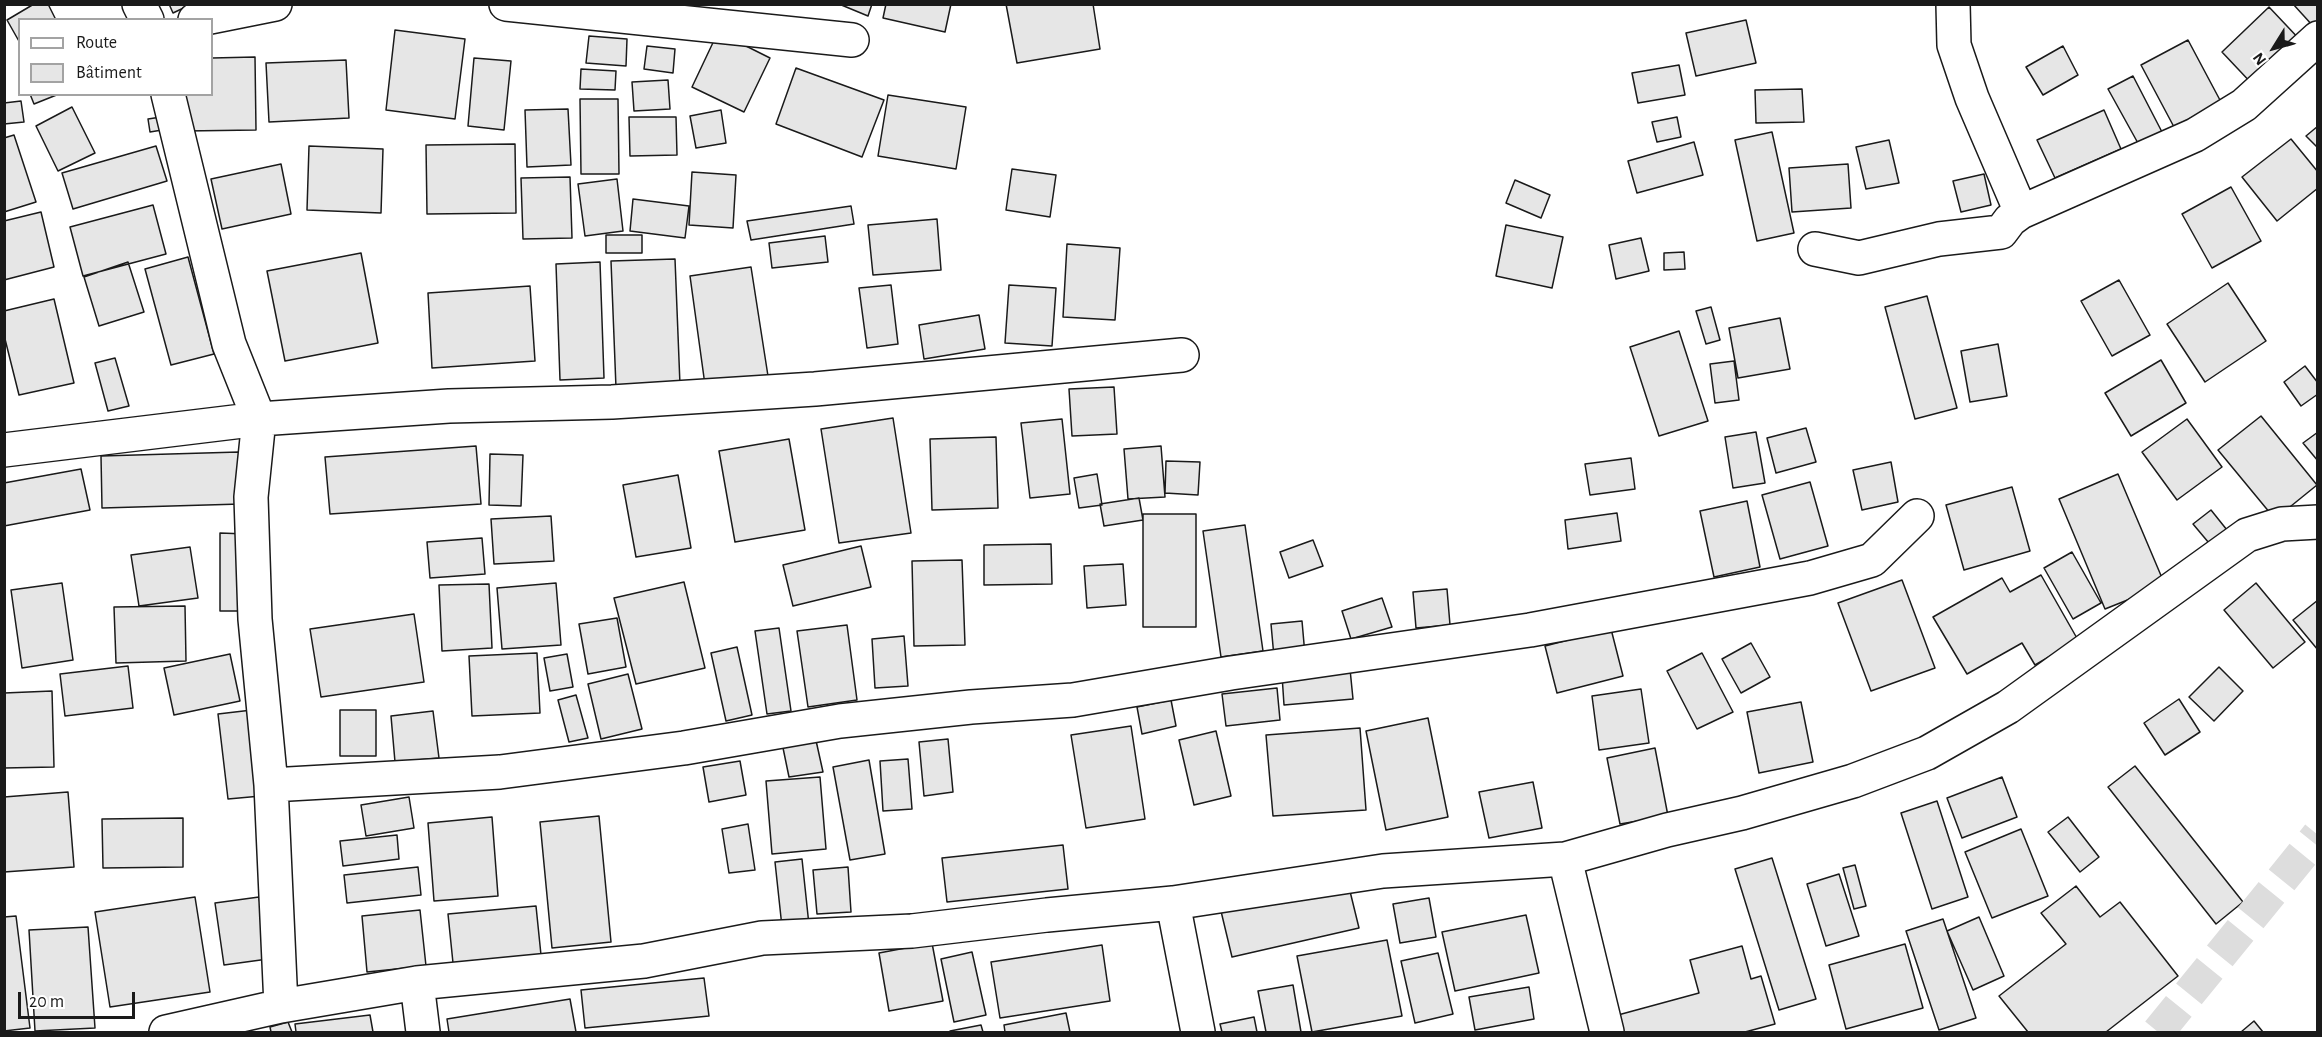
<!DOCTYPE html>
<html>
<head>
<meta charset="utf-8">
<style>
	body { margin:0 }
	#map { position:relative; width:2322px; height:1037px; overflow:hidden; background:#fff; font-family:"Alegreya Sans",sans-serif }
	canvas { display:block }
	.frame { position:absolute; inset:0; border:6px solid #1a1a1a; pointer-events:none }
	.legend { position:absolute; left:18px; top:18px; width:195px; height:78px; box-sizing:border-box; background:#fff; border:2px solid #a3a3a3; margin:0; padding:8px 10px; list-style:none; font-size:18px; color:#1a1a1a }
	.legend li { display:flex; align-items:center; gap:12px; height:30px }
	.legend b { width:30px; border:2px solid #a3a3a3 }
	.north { position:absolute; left:2244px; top:18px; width:60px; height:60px; -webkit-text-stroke:4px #fff; paint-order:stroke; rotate:233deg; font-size:16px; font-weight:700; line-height:24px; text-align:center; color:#1a1a1a }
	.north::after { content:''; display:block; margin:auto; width:21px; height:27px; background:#1a1a1a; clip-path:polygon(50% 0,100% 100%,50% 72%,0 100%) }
	.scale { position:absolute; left:18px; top:992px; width:117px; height:27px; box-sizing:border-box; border:3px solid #1a1a1a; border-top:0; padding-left:8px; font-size:18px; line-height:21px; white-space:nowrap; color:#1a1a1a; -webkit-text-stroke:4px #fff; paint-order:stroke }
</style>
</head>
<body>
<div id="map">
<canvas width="2322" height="1037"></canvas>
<div class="frame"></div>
<ul class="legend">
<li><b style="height:8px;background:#fff"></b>Route</li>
<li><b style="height:16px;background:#e6e6e6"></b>Bâtiment</li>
</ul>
<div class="north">N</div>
<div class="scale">20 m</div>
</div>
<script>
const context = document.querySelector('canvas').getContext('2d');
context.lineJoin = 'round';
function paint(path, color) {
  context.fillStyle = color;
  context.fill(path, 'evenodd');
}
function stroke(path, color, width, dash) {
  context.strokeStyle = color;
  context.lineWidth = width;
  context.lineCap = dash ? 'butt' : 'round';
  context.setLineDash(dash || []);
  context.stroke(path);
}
const building = new Path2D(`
	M34,4H48L56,20H20V43L7,20Z
	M169,4H192L173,13Z
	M839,4H872L868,16Z
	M886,4H951L945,32L883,18Z
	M1006,4H1093L1100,49L1017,63Z
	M2293,4H2318V22L2313,26Z
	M2269,7L2303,43L2255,87L2222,52Z
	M1746,20L1756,63L1696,76L1686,33Z
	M395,30L465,39L455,119L386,110Z
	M718,32L770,58L744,112L692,87Z
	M589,36L627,39L626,66L586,63Z
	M2188,40L2221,102L2174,127L2141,65Z
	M647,46L675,49L673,73L644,69Z
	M2063,46L2078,75L2043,95L2026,67Z
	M255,57L256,130L185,131L184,94H212V58Z
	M474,58L511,61L504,130L468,126Z
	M346,60L349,118L269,122L266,63Z
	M1679,65L1685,95L1638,103L1632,73Z
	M796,68L884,100L862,157L776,124Z
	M581,69L616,71L615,90L580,89Z
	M2133,76L2162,132L2139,145L2108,89Z
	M668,80L670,109L634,111L632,82Z
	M1802,89L1804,122L1756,123L1755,90Z
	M30,94H59L34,104Z
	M888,95L966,107L956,169L878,156Z
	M580,99H618L619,174H581Z
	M21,101L24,122L4,124V103Z
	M72,107L95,153L58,171L36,126Z
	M568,109L571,165L527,167L525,110Z
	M721,110L726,143L696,148L690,116Z
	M2104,110L2121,149L2055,178L2037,140Z
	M161,117L162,130L150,132L148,119Z
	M629,117H676L677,155L630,156Z
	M1677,117L1681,137L1657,142L1652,122Z
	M2318,126V148L2306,136Z
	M1772,132L1794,233L1757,241L1735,140Z
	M14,135L36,202L4,212V138Z
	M2291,139L2318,172V188L2277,221L2242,177Z
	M1889,140L1899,183L1866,189L1856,147Z
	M1694,142L1703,175L1637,193L1628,161Z
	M515,144L516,213L427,214L426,145Z
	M156,146L167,181L73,209L62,173Z
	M309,146L383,149L381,213L307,210Z
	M281,164L291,214L222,229L211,179Z
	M1848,164L1851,208L1792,212L1789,168Z
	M1012,169L1056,175L1050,217L1006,210Z
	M692,172L736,175L733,228L689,225Z
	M1984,174L1991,205L1961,212L1953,181Z
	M570,177L572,238L523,239L521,178Z
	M617,179L623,231L585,236L578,184Z
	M1515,180L1550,195L1541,218L1506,203Z
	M2231,187L2261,241L2212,268L2182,214Z
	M633,199L689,206L685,238L630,231Z
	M153,205L166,254L83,276L70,227Z
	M851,206L854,224L751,240L747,221Z
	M41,212L54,267L4,280V221Z
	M937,219L941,270L873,275L868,225Z
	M1506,225L1563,237L1552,288L1496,276Z
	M606,235H642V253H606Z
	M825,236L828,262L772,268L769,243Z
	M1641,238L1649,271L1616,279L1609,245Z
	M1067,244L1120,248L1115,320L1063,317Z
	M1684,252L1685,269L1664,270V253Z
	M361,253L378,343L285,361L267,271Z
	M188,257L214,354L171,365L145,269Z
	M675,259L680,385L616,388L611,261Z
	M128,262L144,312L99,326L84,277Z
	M600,262L604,378L560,380L556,264Z
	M751,267L768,376L705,385L690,276Z
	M2119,280L2150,335L2112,356L2081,301Z
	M2228,283L2266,341L2205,382L2167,324Z
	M891,285L898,344L867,348L859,288Z
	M1009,285L1056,288L1052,346L1005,343Z
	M530,286L535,361L432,368L428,293Z
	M1927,296L1957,408L1915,419L1885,307Z
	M54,299L74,383L19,395L4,335V311Z
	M1711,307L1720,340L1706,344L1696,311Z
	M979,315L985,349L924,359L919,325Z
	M1780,318L1790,369L1738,378L1729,328Z
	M1679,331L1708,421L1659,436L1630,347Z
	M1998,344L2007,396L1970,402L1961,351Z
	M115,358L129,406L108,411L95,363Z
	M2161,360L2186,403L2131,436L2105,393Z
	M1734,361L1739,400L1715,403L1710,364Z
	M2305,366L2318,383V394L2301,406L2284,382Z
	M1114,387L1117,434L1072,436L1069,389Z
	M2261,416L2317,485L2275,519L2218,450Z
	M893,418L911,533L839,543L821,429Z
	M1062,419L1070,494L1030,498L1021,423Z
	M2187,419L2222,467L2177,500L2142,452Z
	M1806,428L1816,462L1776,473L1767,438Z
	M1756,432L1765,483L1733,488L1725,437Z
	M2318,432V461L2303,443Z
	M996,437L998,508L932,510L930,439Z
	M789,439L805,530L735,542L719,451Z
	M476,446L481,504L330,514L325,457Z
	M1161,446L1165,497L1128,499L1124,449Z
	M239,452L241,504L102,508L101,456Z
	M490,454L523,455L521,506L489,505Z
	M1631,458L1635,489L1590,495L1585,464Z
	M1166,461L1200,462L1198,495L1165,493Z
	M1891,462L1898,502L1862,510L1853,470Z
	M81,469L90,510L4,526V483Z
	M1097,474L1102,505L1079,508L1074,478Z
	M2118,474L2165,585L2105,609L2059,499Z
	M678,475L691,548L636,557L623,485Z
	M1810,482L1828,546L1780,559L1762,495Z
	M2012,487L2030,551L1964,570L1946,505Z
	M1139,498L1143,520L1104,526L1100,504Z
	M1747,501L1760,567L1714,577L1700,511Z
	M2211,510L2231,535L2214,549L2193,524Z
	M1617,513L1621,541L1568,549L1565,520Z
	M1143,514H1196V627H1143Z
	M551,516L554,561L494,564L491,519Z
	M1245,525L1263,651L1221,657L1203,531Z
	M220,533L246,534V611H220Z
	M482,538L485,574L430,578L427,542Z
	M1313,540L1323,566L1289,578L1280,552Z
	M1051,544L1052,584L984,585V545Z
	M861,546L871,587L793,606L783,565Z
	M190,547L198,598L139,606L131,555Z
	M2072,552L2101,603L2073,619L2044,568Z
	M962,560L965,645L914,646L912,561Z
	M1123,564L1126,605L1087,608L1084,566Z
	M2041,575L2078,640L2035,665L2022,643L1967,674L1933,617L2002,578L2010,592Z
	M1902,580L1935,668L1871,691L1838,603Z
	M684,582L705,668L636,684L614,598Z
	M62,583L73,660L22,668L11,590Z
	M556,583L561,645L502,649L497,588Z
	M2256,583L2305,642L2273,668L2224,610Z
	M489,584L492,648L442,651L439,585Z
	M1447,589L1450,625L1416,628L1413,592Z
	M1382,598L1392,627L1351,639L1342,611Z
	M2318,600V650L2293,620Z
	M185,606L186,661L116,663L114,607Z
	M414,614L424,682L321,697L310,629Z
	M617,618L626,667L588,674L579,624Z
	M1302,621L1305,655L1274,657L1271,624Z
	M847,625L857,700L808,707L797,631Z
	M779,628L791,711L767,714L755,631Z
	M1611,629L1623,676L1557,693L1545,646Z
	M904,636L908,686L875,688L872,639Z
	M1751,643L1770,677L1741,693L1722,659Z
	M737,647L752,715L726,721L711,653Z
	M537,653L540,713L472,716L469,656Z
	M1702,653L1733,712L1697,729L1667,671Z
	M230,654L240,701L174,715L164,668Z
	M567,654L573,687L550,691L544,658Z
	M128,666L133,708L65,716L60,674Z
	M2219,667L2243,691L2214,721L2189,697Z
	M1350,669L1353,699L1284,705L1282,675Z
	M628,674L642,729L601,739L588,684Z
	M1277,688L1280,720L1226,726L1222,694Z
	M1641,689L1649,743L1599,750L1592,696Z
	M52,691L54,767L4,768V693Z
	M576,695L588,738L569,742L558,700Z
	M2179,699L2200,732L2165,755L2144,723Z
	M1171,700L1176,726L1142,734L1137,707Z
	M1801,702L1813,762L1759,773L1747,712Z
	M252,710L261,796L228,799L218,714Z
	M340,710H376V756H340Z
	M433,711L439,758L395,762L391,716Z
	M1428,718L1448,817L1386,830L1366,731Z
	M1131,726L1145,819L1086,828L1071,735Z
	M1360,728L1366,810L1273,816L1266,735Z
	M1216,731L1231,796L1194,805L1179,740Z
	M815,736L823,772L789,777L782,743Z
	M948,739L953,792L924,796L919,742Z
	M1655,748L1668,816L1620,824L1607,758Z
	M908,759L912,809L883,811L880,761Z
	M869,760L885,854L850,860L833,767Z
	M740,761L746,795L709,802L703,767Z
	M2135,766L2243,902L2216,924L2108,787Z
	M820,777L826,849L772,854L766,781Z
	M2002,777L2017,817L1962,838L1947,798Z
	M1533,782L1542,828L1489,838L1479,792Z
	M68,792L74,867L4,872V797Z
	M409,797L414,828L366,836L361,805Z
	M1937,801L1968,897L1932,909L1901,813Z
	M599,816L611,942L552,948L540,822Z
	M492,817L498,896L434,901L428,823Z
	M2068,817L2099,857L2080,872L2048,832Z
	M183,818V867L103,868L102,819Z
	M748,824L755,870L729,873L722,829Z
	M2021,829L2048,896L1992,918L1965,852Z
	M397,835L399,859L343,866L340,841Z
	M1063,845L1068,889L947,902L942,858Z
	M1772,858L1816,999L1779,1010L1735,869Z
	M802,859L809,925L782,927L775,862Z
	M1855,865L1866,906L1854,909L1843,868Z
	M418,867L421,895L347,903L344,875Z
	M848,867L851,912L817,914L813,870Z
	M1839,874L1859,936L1826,946L1807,884Z
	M1347,879L1359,928L1232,957L1220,907Z
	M2076,886L2100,917L2120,902L2178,976L2106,1032H2028L1999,996L2066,944L2041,913Z
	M195,897L210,992L110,1007L95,912Z
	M259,897L268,959L224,965L215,903Z
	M1429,898L1436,937L1400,943L1393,904Z
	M536,906L541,955L453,963L448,914Z
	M420,910L426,966L367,972L362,916Z
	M1526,915L1539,973L1455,991L1442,932Z
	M16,916L30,1028L4,1031V917Z
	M1979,917L2004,976L1973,990L1947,931Z
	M1943,919L1976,1018L1939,1030L1906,931Z
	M88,927L95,1028L35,1031L29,930Z
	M1387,940L1402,1016L1312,1032L1297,956Z
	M932,943L943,1001L889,1011L879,953Z
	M1905,944L1923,1008L1846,1029L1829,965Z
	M1102,945L1110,1001L1000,1018L991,962Z
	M1742,946L1751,979L1761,976L1775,1024L1745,1032H1623L1618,1015L1699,993L1690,960Z
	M972,952L986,1015L954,1022L941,959Z
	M1438,953L1453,1014L1415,1023L1401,961Z
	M704,978L709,1016L585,1028L581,990Z
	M1293,985L1301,1032H1266L1258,991Z
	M1529,987L1534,1019L1475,1030L1469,997Z
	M570,999L576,1032H449L447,1019Z
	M1066,1013L1070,1032H1005L1004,1025Z
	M370,1015L373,1032H296L295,1024Z
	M1254,1017L1257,1032H1222L1220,1024Z
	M2254,1021L2263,1032H2241Z
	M288,1022L292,1032H271L270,1027Z
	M981,1025L983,1032H951L950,1031Z`);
const minorTunnel = new Path2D(`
	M2158,1032L2318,835`);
const minor = new Path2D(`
	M139,4L147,20
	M506,4L852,40
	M1953,4L1954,45L1972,98L2021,212
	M195,20L275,4
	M168,94L229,344L259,419L251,497L255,619L271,785L281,1006
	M1815,249L1859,258L1939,239L2001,232L2010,220L2021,212L2195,135L2244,105L2318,38
	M4,450L259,419L449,406L612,402L815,389L1182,355
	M271,785L500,772L684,748L840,721L971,707L1073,700L1231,673L1530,630L1810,578L1872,560L1917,516
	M1565,859L1607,1032
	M1173,903L1198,1032
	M417,983L423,1032
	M166,1032L281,1006L417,983L644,961L762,938L912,931L1047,915L1173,903L1383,871L1565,859L1667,830L1742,813L1853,781L1927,753L2008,707L2247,535L2282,524L2318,522`);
paint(building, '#e6e6e6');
stroke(building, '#1a1a1a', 1.5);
stroke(minorTunnel, '#ddd', 33, [33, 16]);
stroke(minor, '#1a1a1a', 36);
stroke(minor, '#fff', 33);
</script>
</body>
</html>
